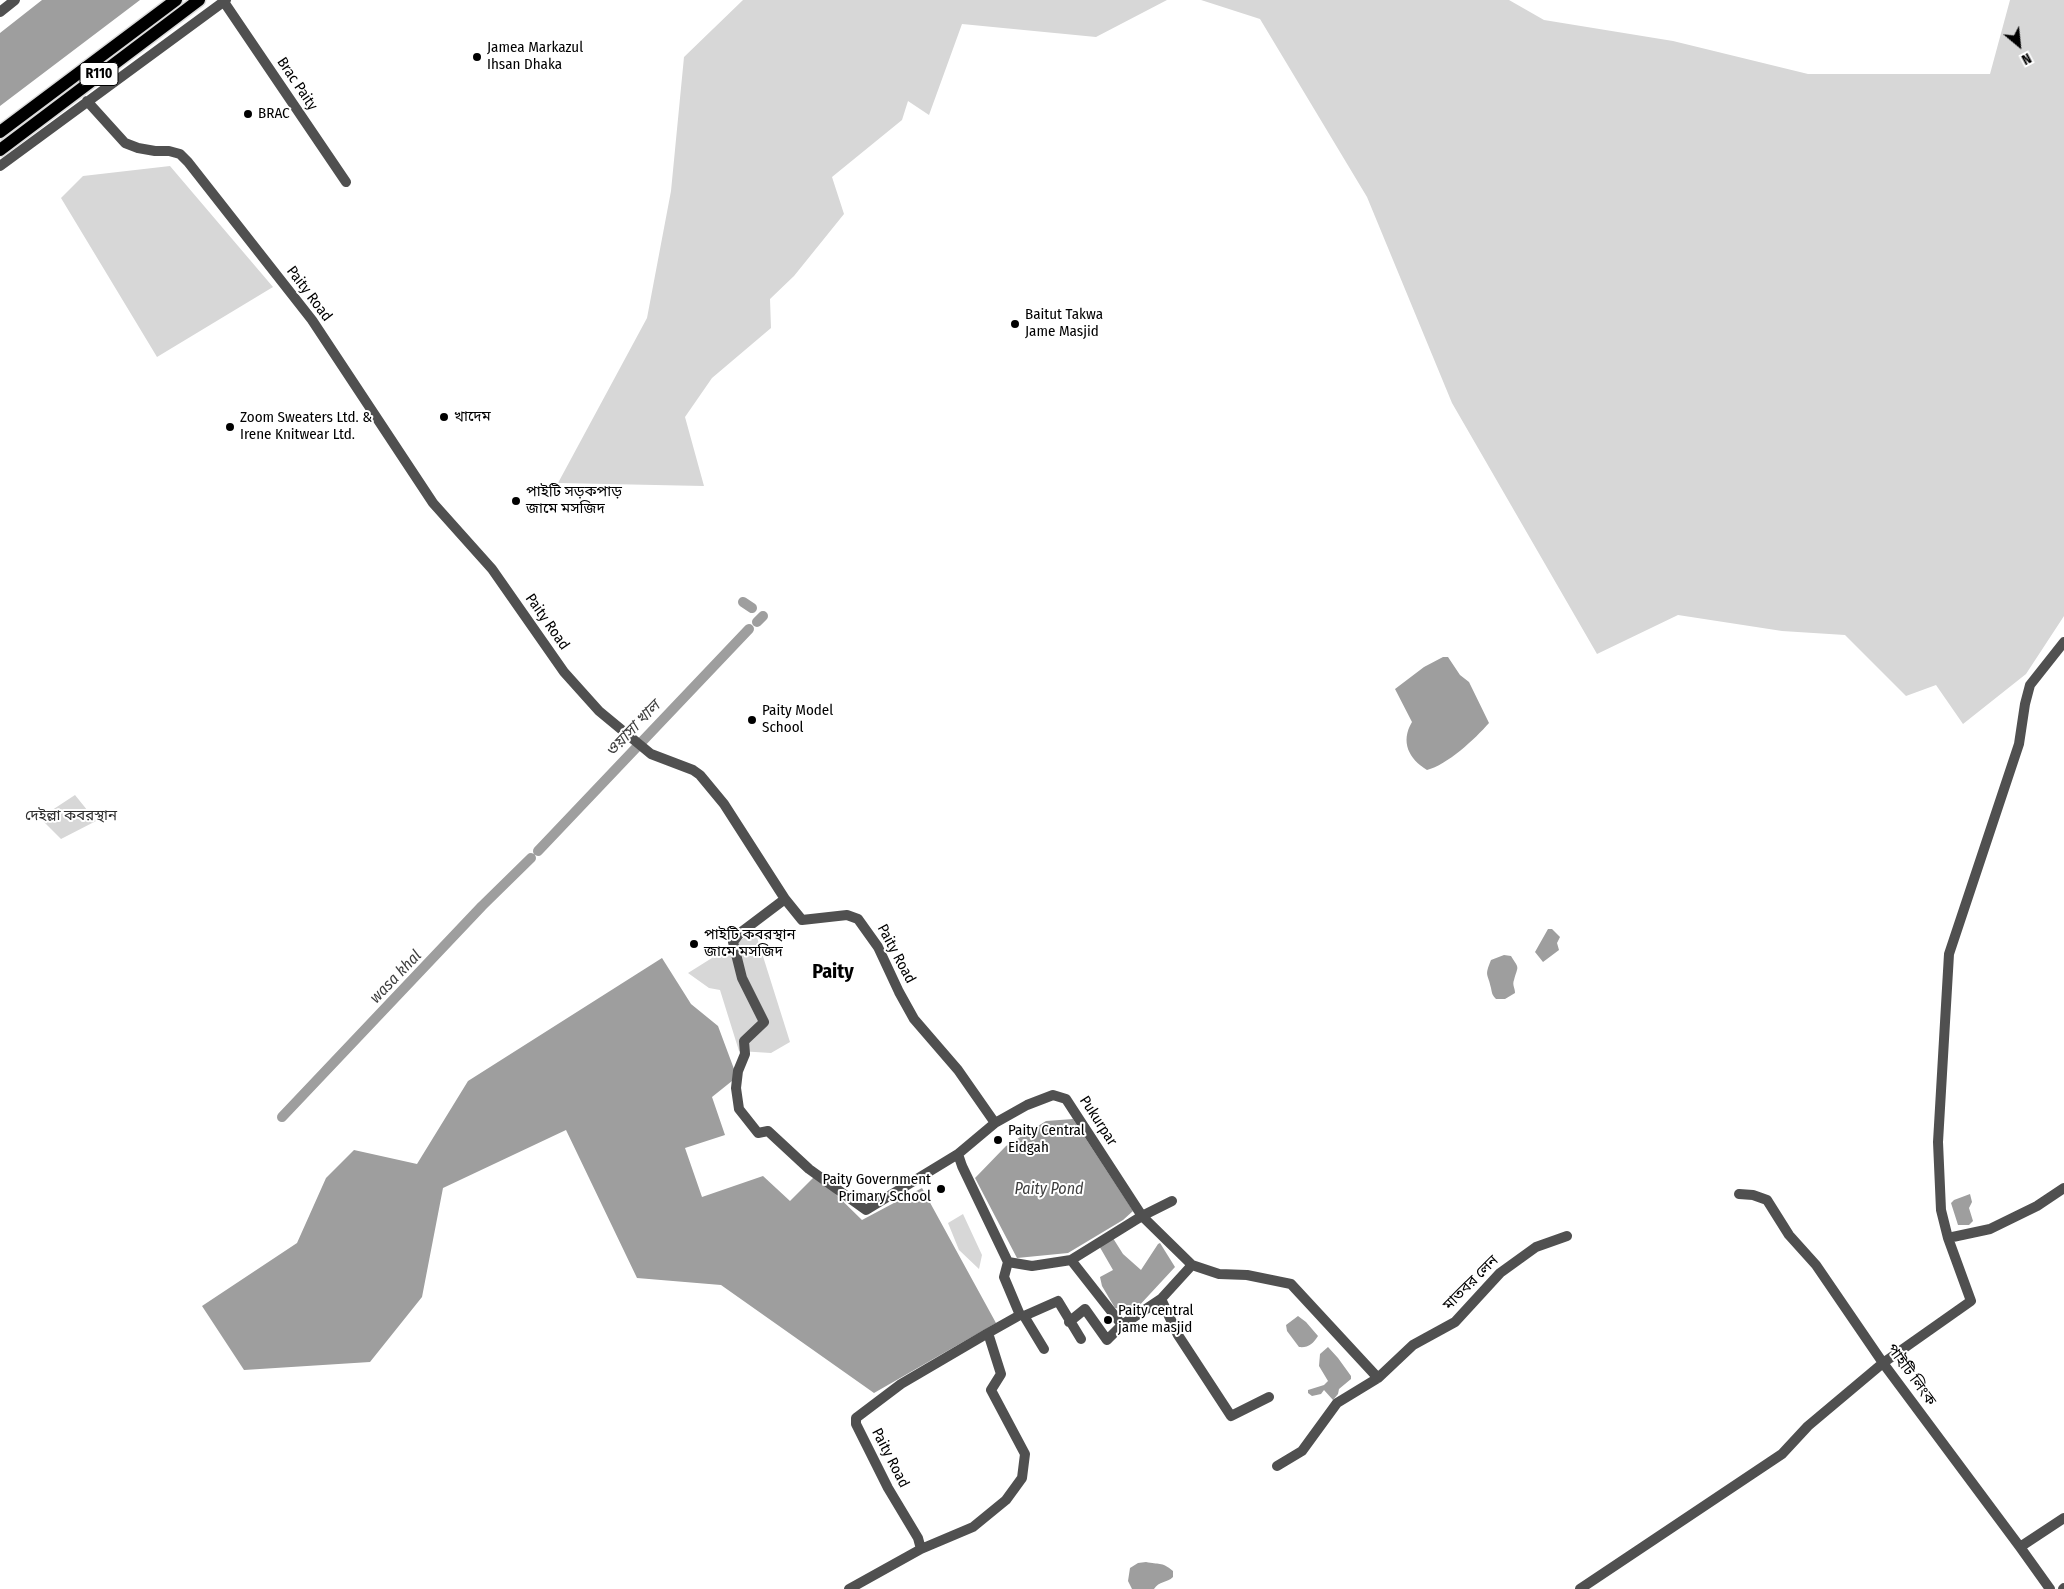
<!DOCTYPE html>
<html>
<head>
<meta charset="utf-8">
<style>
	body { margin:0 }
	#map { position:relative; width:2064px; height:1589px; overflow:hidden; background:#fff; font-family:"Fira Sans Condensed",sans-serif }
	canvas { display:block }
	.north { position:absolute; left:1994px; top:20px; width:50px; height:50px; -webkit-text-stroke:4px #fff; paint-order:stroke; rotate:152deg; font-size:14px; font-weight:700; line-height:20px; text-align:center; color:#000 }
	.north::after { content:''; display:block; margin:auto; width:18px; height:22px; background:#000; clip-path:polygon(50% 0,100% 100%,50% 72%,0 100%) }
</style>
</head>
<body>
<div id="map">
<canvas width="2064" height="1589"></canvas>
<div class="north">N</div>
</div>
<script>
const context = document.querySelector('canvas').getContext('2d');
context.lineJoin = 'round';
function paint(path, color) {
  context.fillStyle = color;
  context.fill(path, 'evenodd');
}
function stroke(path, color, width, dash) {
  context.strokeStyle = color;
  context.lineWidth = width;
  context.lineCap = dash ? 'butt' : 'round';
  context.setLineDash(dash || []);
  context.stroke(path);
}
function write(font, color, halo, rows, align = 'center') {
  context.font = font + ' "Fira Sans Condensed","Noto Sans Bengali",sans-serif';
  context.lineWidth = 4;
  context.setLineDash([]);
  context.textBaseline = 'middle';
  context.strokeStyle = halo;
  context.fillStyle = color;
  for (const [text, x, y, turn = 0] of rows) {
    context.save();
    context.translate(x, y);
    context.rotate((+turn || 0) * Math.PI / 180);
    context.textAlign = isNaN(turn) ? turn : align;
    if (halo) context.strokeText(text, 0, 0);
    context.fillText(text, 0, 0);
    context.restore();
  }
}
const green = new Path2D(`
	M743,0H1167L1096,37L962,24L929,115L908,101L902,120L832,177L844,214L794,276L770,299L771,328L712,378L685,417L704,486L558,483L647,318L671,191L684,57Z
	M1201,0H1509L1544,20L1673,41L1808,74H1990L2010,0H2064V616L2026,674L1963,724L1936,685L1906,696L1845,635L1782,631L1678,615L1597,654L1452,403L1367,197L1260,19Z
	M170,166L273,287L157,357L61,198L83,176Z
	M75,795L96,821L61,839L40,818Z
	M755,931L790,1042L771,1053L739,1051L720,990L709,988L688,973Z
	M963,1214L982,1255L979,1269L959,1250L948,1223Z`);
const water = new Path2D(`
	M42,0H140L0,106V33Z
	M1443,657H1448L1460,675L1469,682L1489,723C1475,739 1447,765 1427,770C1409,759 1400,742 1412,722L1395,689L1424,667Z
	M1548,929H1552L1560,937L1557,943L1559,950L1543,962L1535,952Z
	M1504,955L1511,956C1520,970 1518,965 1514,980C1512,985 1515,988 1515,993L1505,999H1496C1492,995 1492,993 1491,988C1488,973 1484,977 1491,960Z
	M662,958L691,1004L718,1026L737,1077L712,1097L725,1135L685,1148L702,1197L763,1176L790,1201L816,1175L862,1220L922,1188L996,1323L874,1393L721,1285L637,1278L566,1130L443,1188L422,1297L370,1362L244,1370L202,1306L297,1243L326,1178L354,1150L417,1164L468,1081Z
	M1073,1119L1133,1211L1123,1220L1068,1253L1017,1258L975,1178L1006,1146L1046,1121Z
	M1970,1194L1972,1202L1969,1208L1973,1221L1969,1225H1958L1951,1203L1954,1200Z
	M1111,1235L1123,1254L1141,1270L1158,1244L1160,1243L1175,1267L1137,1308L1127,1310L1115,1308L1102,1286L1100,1277L1113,1270L1098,1244Z
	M1298,1316L1306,1322L1318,1336C1313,1344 1308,1348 1299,1347L1287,1331L1286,1325Z
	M1328,1347L1338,1358L1351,1376V1379L1339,1389L1338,1394L1333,1400L1324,1390L1321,1394L1312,1396L1308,1393V1390L1324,1385L1328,1381L1319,1366L1320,1354Z
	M1146,1562C1159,1565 1161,1561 1173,1571V1577C1167,1583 1159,1581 1154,1589H1132L1128,1581L1130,1568L1138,1563Z`);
const canal = new Path2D(`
	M743,602L752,608
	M757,622L763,616
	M538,851L749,629
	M282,1117L482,906L531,858`);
const street = new Path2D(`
	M224,2L346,182
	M0,12L15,0
	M87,101L125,143L138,148L155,151H169L180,154L188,162L312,320L433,503L492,569L564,672L599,711L651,754L693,770L700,775L724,804L785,899L802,920L847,915L858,919L878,947L899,992L914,1019L958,1070L995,1123
	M0,166L226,0
	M785,899L740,933L733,942L742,978L764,1022L744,1041L745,1054L738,1071L736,1088L739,1109L758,1133L768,1131L809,1169L866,1210L958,1154
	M1053,1095L1066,1099L1142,1216L1071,1260L1032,1266L1008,1262L962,1166L958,1154L995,1123L1027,1105Z
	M1739,1194L1753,1195L1767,1200L1789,1235L1816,1265L1883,1363L2020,1547L2050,1589
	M1948,1238L1990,1229L2037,1206L2064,1188
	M1071,1260L1122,1325
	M1008,1262L1004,1277L1020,1315
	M1192,1265L1219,1274L1247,1275L1291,1284L1378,1378L1413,1345L1455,1322L1500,1273L1536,1247L1567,1236
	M1161,1299L1178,1335L1231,1416L1269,1397
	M1024,1316L1044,1349
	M1069,1322L1085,1309L1107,1340L1122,1325L1161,1299L1192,1265L1142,1216L1172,1201
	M1277,1466L1302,1451L1337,1403L1378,1378
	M2020,1547L2064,1518
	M921,1549L973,1527L1006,1500L1022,1478L1025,1454L991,1390L1001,1374L988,1333L1020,1315L1024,1316L1058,1301L1081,1339
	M849,1589L921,1549L918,1538L888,1488L856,1424V1418L901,1384L988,1333
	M1580,1589L1782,1454L1808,1426L1883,1363L1971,1301L1948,1238L1941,1210L1938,1142L1949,954L2019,744L2025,704L2030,685L2064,642
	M2063,1589L2064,1588`);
const primary = new Path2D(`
	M0,132L176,0
	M0,150L199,0`);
const markers = [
	[477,57,5,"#000"],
	[248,114,5,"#000"],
	[1015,324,5,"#000"],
	[444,417,5,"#000"],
	[230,427,5,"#000"],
	[516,501,5,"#000"],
	[752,720,5,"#000"],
	[694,944,5,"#000"],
	[998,1140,5,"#000"],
	[941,1189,5,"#000"],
	[1108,1320,5,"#000"]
];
const shields = [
	[99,74,38]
];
const shieldNames = [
	["R110",99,74]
];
const poiNames = [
	["Jamea Markazul",487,48],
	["Ihsan Dhaka",487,65],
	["BRAC",258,114],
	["Baitut Takwa",1025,315],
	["Jame Masjid",1025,332],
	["খাদেম",454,417],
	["Zoom Sweaters Ltd. &",240,418],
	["Irene Knitwear Ltd.",240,435],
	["পাইটি সড়কপাড়",526,492],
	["জামে মসজিদ",526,509],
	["Paity Model",762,711],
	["School",762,728],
	["পাইটি কবরস্থান",704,935],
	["জামে মসজিদ",704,952],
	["Paity Central",1008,1131],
	["Eidgah",1008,1148],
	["Paity Government",931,1180,"right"],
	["Primary School",931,1197,"right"],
	["Paity central",1118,1311],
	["jame masjid",1118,1328]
];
const streetNames = [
	["Brac Paity",297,84,56],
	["Paity Road",309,294,53],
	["Paity Road",547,622,55],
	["Paity Road",896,954,62],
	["Pukurpar",1098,1121,57],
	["মাতবর লেন",1471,1283,-45],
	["পাইটি লিংক",1911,1375,54],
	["Paity Road",890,1458,63]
];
const parkNames = [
	["দেইল্লা কবরস্থান",71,816]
];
const waterNames = [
	["ওয়াসা খাল",633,729,-46],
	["wasa khal",396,977,-46],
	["Paity Pond",1049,1190]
];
const districtNames = [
	["Paity",833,972]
];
paint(green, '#d7d7d7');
paint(water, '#9e9e9e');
stroke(canal, '#9e9e9e', 10);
stroke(primary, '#dbdbdb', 15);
stroke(street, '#505050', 10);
stroke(primary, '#000', 12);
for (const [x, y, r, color] of markers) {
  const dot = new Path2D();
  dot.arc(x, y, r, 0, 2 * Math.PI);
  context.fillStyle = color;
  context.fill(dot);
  stroke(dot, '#fff', 2);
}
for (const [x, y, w] of shields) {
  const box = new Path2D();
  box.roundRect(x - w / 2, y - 11.5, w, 23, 4);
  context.fillStyle = '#fff';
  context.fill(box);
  stroke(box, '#000', 1);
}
write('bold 14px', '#000', null, shieldNames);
write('15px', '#000', '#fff', poiNames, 'left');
write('15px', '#000', '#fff', streetNames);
write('15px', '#2e2e2e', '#fff', parkNames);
write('italic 16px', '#3f3f3f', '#fff', waterNames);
write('bold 20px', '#000', '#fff', districtNames);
</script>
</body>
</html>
